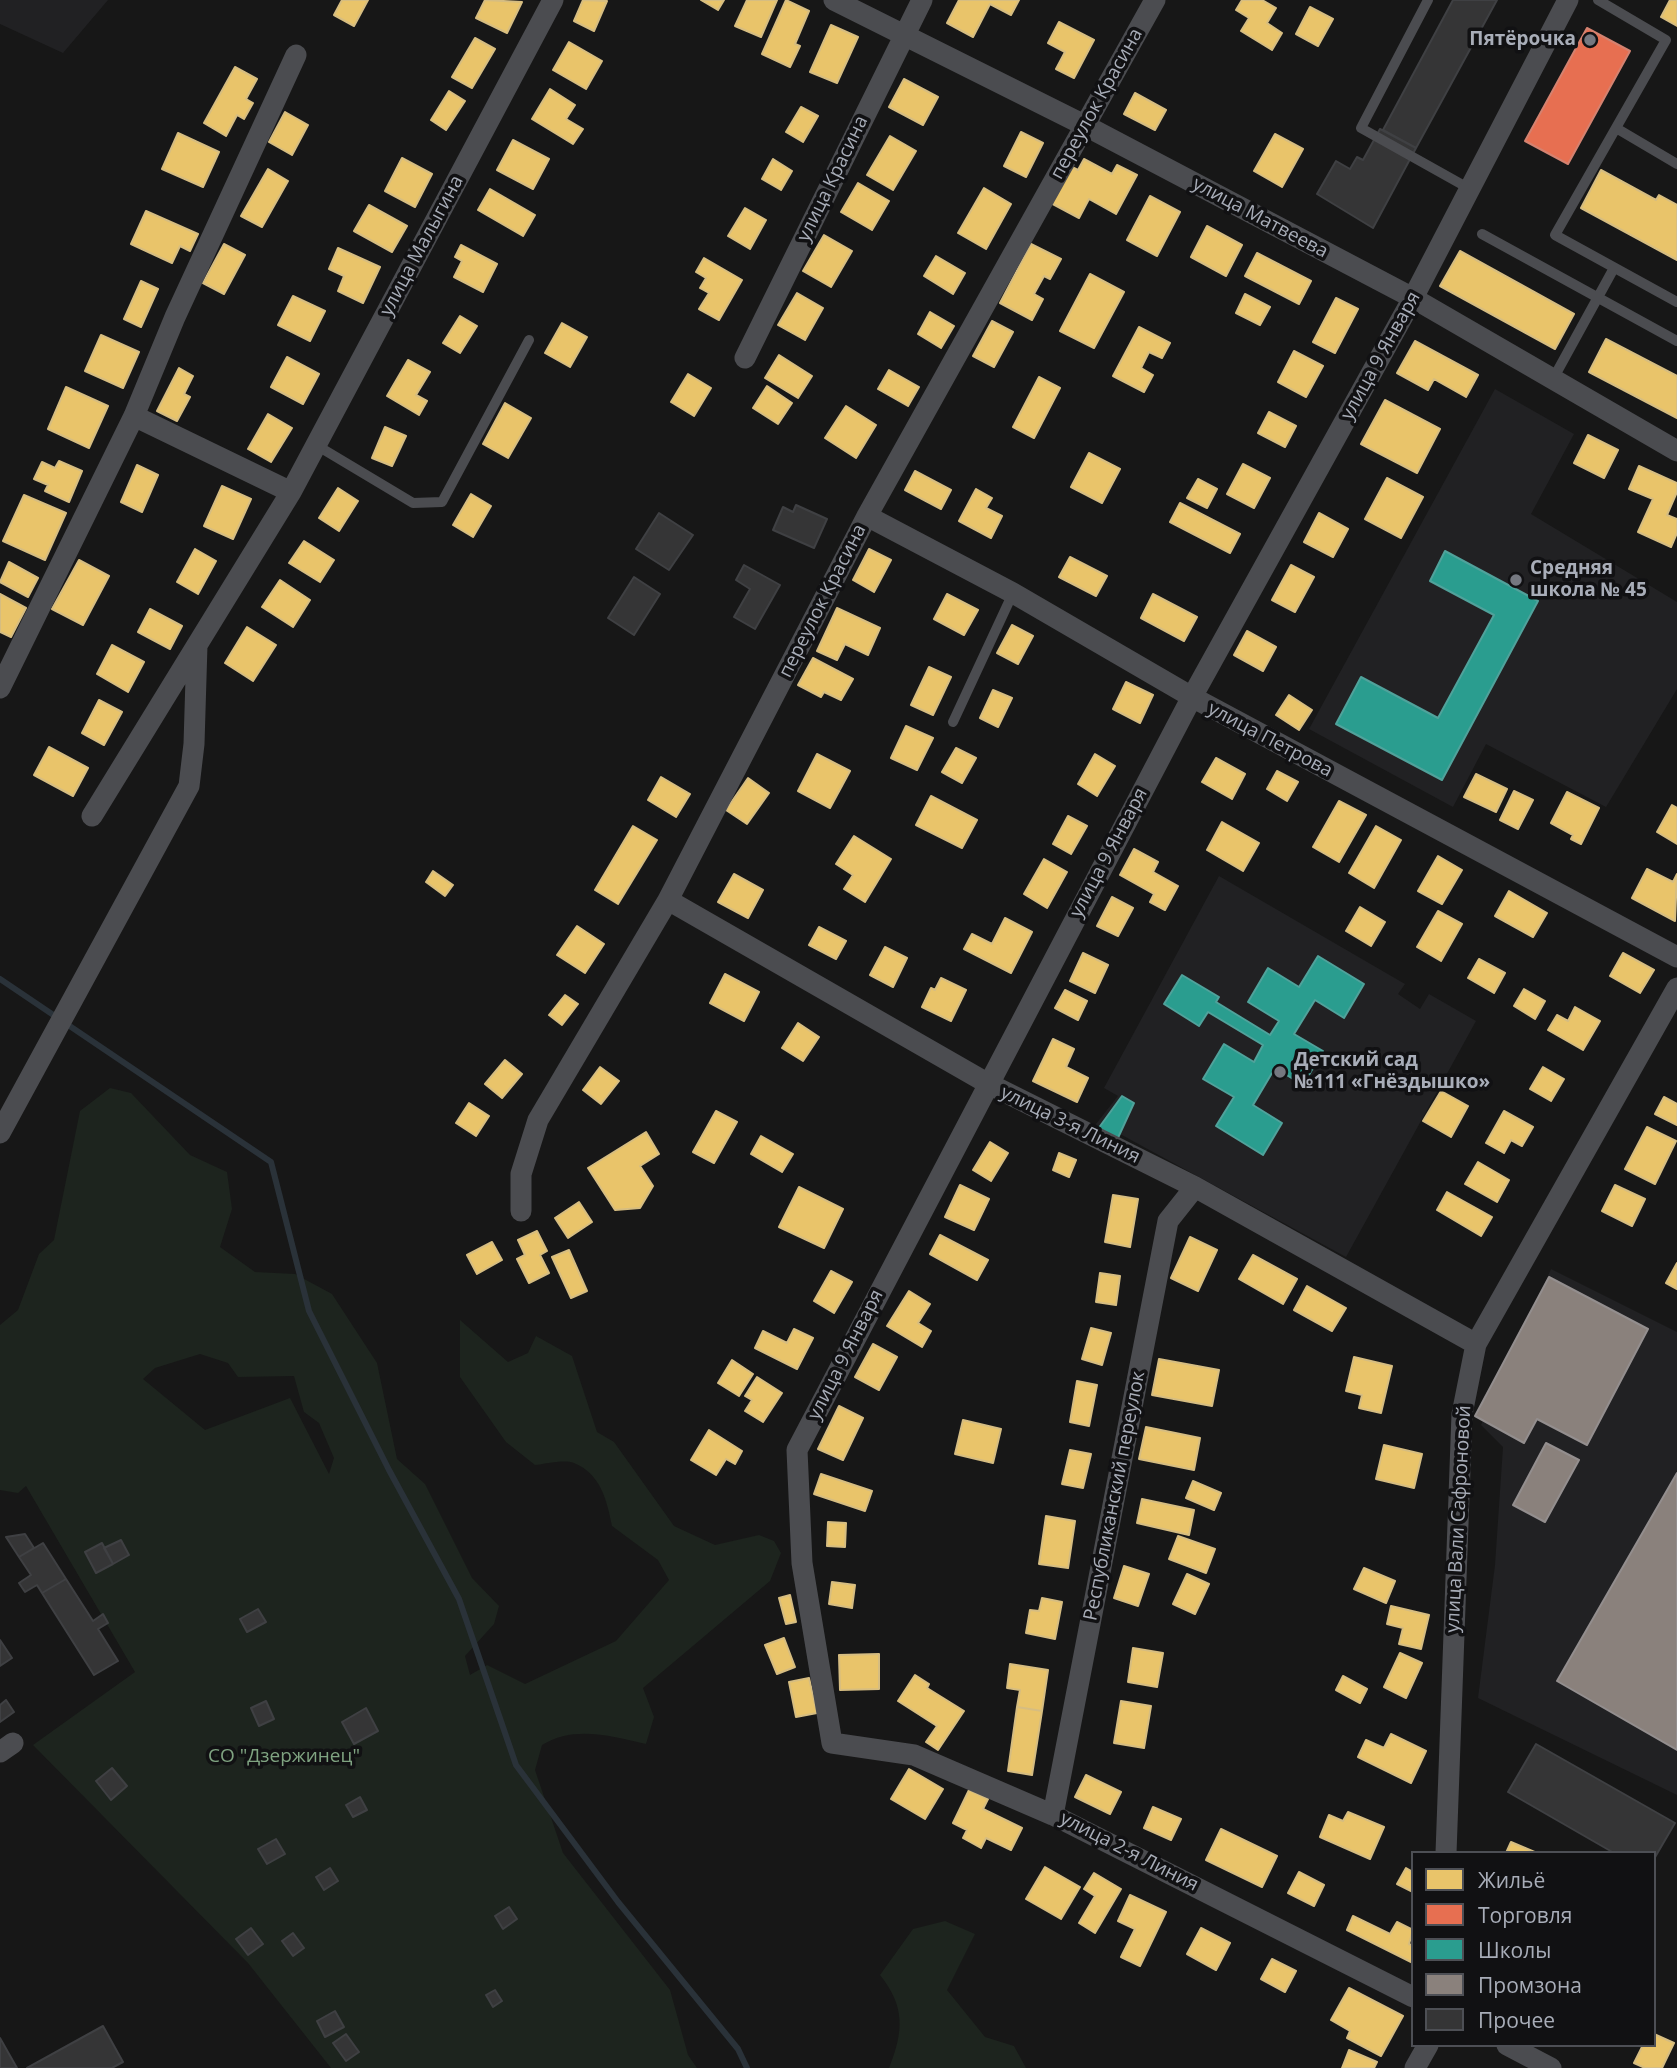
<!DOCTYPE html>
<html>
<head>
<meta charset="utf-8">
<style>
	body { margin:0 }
	#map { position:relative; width:1677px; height:2068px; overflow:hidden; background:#171717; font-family:"Open Sans",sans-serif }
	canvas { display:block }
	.legend { position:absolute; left:1411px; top:1851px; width:245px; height:196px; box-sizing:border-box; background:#111113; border:2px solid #4d4f55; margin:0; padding:9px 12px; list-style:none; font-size:21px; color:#a8adb8 }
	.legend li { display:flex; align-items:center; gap:14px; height:35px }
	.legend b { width:35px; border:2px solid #4d4f55 }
</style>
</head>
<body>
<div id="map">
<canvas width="1677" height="2068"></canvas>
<ul class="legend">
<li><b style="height:19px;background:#e9c46a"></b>Жильё</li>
<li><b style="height:19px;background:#e76f51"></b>Торговля</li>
<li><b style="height:19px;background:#2a9d8f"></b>Школы</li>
<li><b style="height:19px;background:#8a817c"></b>Промзона</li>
<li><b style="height:19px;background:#353536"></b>Прочее</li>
</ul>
</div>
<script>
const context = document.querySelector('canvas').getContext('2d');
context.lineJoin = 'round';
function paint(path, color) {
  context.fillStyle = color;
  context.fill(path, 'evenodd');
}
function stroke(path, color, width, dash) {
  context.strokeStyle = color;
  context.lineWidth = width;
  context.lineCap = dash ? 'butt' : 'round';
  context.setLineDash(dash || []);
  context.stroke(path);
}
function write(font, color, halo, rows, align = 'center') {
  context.font = font + ' "Open Sans",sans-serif';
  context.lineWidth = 7;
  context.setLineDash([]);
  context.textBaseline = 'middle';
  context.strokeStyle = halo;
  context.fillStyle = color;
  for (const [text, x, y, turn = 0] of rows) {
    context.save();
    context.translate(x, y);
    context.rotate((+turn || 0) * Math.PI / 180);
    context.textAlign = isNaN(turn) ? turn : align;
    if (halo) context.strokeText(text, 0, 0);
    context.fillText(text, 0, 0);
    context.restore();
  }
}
const built = new Path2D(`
	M0,0H108L63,53L0,24Z
	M1495,389L1574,434L1531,514L1677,602V689L1606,807L1486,744L1453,807L1309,729Z
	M1219,876L1405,984L1398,994L1420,1009L1429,994L1476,1021L1346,1257L1120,1134L1117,1140L1098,1129L1096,1124L1118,1096L1104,1088Z
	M1551,1269L1677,1332V1795L1478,1698L1495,1565L1503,1447L1481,1425Z`);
const green = new Path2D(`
	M110,1088L131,1093L190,1155L227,1172L232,1209L220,1247L255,1272L295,1274L332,1294L377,1363L397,1459L425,1484L472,1578L499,1606L494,1624L465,1656L470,1675L487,1665L525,1684L616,1641L669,1580L658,1560L612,1526C607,1501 601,1474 574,1463C564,1459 545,1464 535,1465L506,1442L460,1377V1320L508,1362L528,1353L536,1336L572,1356L597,1432L614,1442L674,1526L715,1545L759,1535L774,1541L781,1553L770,1581L643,1688L654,1717L646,1744C612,1736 574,1725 542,1745L535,1770L563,1853L670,1990L688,2055L697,2068H331L248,1963L33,1745L135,1672L26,1486L18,1493L0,1490V1325L18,1310L39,1254L54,1240L80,1111ZM200,1354L228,1363L238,1377L294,1376L304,1412L319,1423L334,1458L329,1474L290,1398L205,1430L143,1379L155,1368Z
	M945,1921L975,1934L947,1990L985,2037L1014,2046L1026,2068H889C904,2031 905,2006 880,1975L913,1929Z`);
const homes = new Path2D(`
	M342,0H368L354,26L334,15Z
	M485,0L522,2L507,33L476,18Z
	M583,0L607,1L594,31L574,21Z
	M701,0H724L718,10Z
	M747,0H777L761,37L735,26Z
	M786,0L809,11L795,44L800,46L790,67L762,54Z
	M959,0H1019L1011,15L990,4L973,37L947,23Z
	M1242,0H1262L1276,8L1267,23L1282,33L1272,50L1241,31L1249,18L1236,10Z
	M1670,0H1677V26L1661,17Z
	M1310,7L1333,19L1318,46L1296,34Z
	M1059,22L1094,40L1074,78L1056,69L1065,52L1048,43Z
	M831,25L858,37L837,83L810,72Z
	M475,38L495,49L472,88L452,77Z
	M569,42L602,61L586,89L553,70Z
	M235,67L257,79L246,99L253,103L244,119L237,115L226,136L204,123Z
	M904,79L938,97L923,125L889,107Z
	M550,89L575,105L566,119L583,129L573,144L532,119Z
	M449,91L465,101L446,130L431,120Z
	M1135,93L1166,110L1155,130L1124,114Z
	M801,107L818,116L803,142L786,132Z
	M285,112L308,125L292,155L269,142Z
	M1021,132L1043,143L1026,177L1004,166Z
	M178,133L219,152L203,187L162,169Z
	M1275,134L1303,149L1282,187L1254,171Z
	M890,136L916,151L893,190L867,175Z
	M513,140L549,159L533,189L497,170Z
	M402,158L432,174L415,207L385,191Z
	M773,159L792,171L781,190L762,179Z
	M1084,159L1112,174L1117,165L1137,175L1116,214L1089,199L1079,218L1049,202L1068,165L1078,170Z
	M268,169L288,181L262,227L241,216Z
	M1601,170L1656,200L1659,195L1677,205V260L1581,208Z
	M858,183L889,201L872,230L841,212Z
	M984,188L1011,204L986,249L958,233Z
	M490,189L535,215L523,236L478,210Z
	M1150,196L1180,212L1157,256L1127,240Z
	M369,205L407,226L392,252L354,231Z
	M745,208L766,220L750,249L728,236Z
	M146,211L198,234L190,251L180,246L172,263L131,244Z
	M1207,226L1242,245L1226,276L1191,257Z
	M824,235L852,251L831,287L803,271Z
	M224,244L245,255L224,294L203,283Z
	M1031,244L1061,259L1050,279L1044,276L1034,294L1043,299L1032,320L1000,303Z
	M461,245L497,264L483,292L454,277L462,261L455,257Z
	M338,248L380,267L363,303L338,291L344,276L329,269Z
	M1460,251L1574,314L1555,349L1440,286Z
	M1257,253L1311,281L1299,304L1245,276Z
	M936,256L965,273L953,294L924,276Z
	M704,258L742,280L719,320L699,309L709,293L700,288L706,278L696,272Z
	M1090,274L1124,292L1094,348L1060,331Z
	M141,281L158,289L141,327L124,319Z
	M797,293L823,308L805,340L778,325Z
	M1245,294L1270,307L1260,325L1236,313Z
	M293,296L325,311L310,341L278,325Z
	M1336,298L1358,309L1335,353L1313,342Z
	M930,312L954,326L941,348L918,334Z
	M460,316L477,326L460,353L443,343Z
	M992,321L1013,332L994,367L973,356Z
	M562,323L587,337L570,367L545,353Z
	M1139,327L1170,343L1162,358L1149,352L1141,368L1153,375L1144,392L1113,376Z
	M101,335L139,352L123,388L85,371Z
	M1606,339L1677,376V418L1589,372Z
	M1415,341L1478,375L1466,397L1434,379L1428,390L1397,373Z
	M1294,351L1323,366L1306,397L1278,382Z
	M779,355L812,376L798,398L765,378Z
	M287,357L319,374L303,404L271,387Z
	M408,360L430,372L416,395L427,401L419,415L387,396Z
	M179,368L193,376L184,394L190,397L177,421L157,411Z
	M889,370L919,387L908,406L878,389Z
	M688,374L711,388L694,416L671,402Z
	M1039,377L1060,388L1034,438L1013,427Z
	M767,386L792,403L778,424L753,408Z
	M66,387L108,406L89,448L48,429Z
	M1385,400L1440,429L1417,473L1361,444Z
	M505,403L531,418L508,458L483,444Z
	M846,406L876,425L856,458L825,438Z
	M1269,412L1296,426L1285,447L1258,433Z
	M268,414L292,428L271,462L248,449Z
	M385,427L406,436L392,466L372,458Z
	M1588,435L1618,450L1604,478L1574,463Z
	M1089,453L1120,469L1102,503L1071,487Z
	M59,461L82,471L69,502L45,491L48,485L34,479L42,462L55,468Z
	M1243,464L1270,478L1254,508L1227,494Z
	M137,465L158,475L142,512L121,502Z
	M1639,466L1677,483V492L1667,515L1677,519V533L1671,547L1638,532L1653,499L1629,489Z
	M915,471L951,490L941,509L905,490Z
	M1387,478L1423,497L1401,538L1365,519Z
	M1198,479L1217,489L1207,508L1187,498Z
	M222,486L251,499L233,539L204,526Z
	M338,488L358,501L339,531L319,518Z
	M976,489L992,498L986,508L1002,516L991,538L959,521Z
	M471,494L491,506L473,537L453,525Z
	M24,495L66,513L45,560L3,541Z
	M1180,503L1240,534L1230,553L1170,522Z
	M1319,513L1348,529L1333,557L1304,542Z
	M304,541L334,560L320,582L289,563Z
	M195,549L216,561L198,594L177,582Z
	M869,549L891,560L874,592L853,580Z
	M1070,557L1107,576L1096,596L1059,577Z
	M79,560L109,576L83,625L52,609Z
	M9,562L38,578L28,597L0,582Z
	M1291,565L1314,577L1295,612L1272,600Z
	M280,580L310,600L293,627L262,607Z
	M0,594L26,608L11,637L0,632Z
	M947,594L978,610L964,635L934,619Z
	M1153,594L1197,617L1184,641L1141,618Z
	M837,608L880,628L868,655L845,644L837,660L817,651Z
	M150,609L182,626L170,649L138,632Z
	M1012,625L1033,636L1018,664L997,653Z
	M247,627L276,645L253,681L225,663Z
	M1247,631L1276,647L1263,671L1234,655Z
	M112,645L144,662L128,692L97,674Z
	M813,658L853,679L841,700L824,692L821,697L798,685Z
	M929,667L951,677L933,715L911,705Z
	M1126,682L1153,695L1140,723L1113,709Z
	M993,690L1012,698L998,727L980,718Z
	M1289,695L1312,710L1299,730L1276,715Z
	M99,700L122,712L104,745L82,733Z
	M906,726L933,738L917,770L891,758Z
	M49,747L88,768L73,796L34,775Z
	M956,748L976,758L962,783L942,772Z
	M817,754L850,771L830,808L798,791Z
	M1095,754L1115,766L1097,796L1078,784Z
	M1216,758L1245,774L1232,799L1202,782Z
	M1277,771L1298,782L1287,801L1267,789Z
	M1476,774L1507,789L1496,812L1464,797Z
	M661,777L690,794L676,817L648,800Z
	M748,778L769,793L747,824L726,810Z
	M1514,791L1533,800L1518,829L1500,820Z
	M1567,792L1599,808L1581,844L1571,839L1573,835L1551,823Z
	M931,796L977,820L962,848L916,825Z
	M1339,801L1366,815L1339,862L1313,847Z
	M1672,805L1677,808V844L1657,832Z
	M1068,816L1087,826L1071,854L1053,844Z
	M1222,822L1259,843L1243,871L1207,850Z
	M633,826L657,840L618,904L595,890Z
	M1376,826L1401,840L1374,888L1349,873Z
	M854,836L891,859L865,902L844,889L853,875L836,864Z
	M1134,849L1158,862L1153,872L1178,886L1165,910L1150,902L1154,894L1120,875Z
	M1438,856L1462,870L1442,904L1418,891Z
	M1044,859L1067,872L1047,908L1024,894Z
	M1647,869L1673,882L1677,874L1675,921L1632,898Z
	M433,871L453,885L445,896L426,882Z
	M734,874L763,890L748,918L718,902Z
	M1509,891L1547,913L1533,937L1495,916Z
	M1112,897L1133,908L1118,936L1097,926Z
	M1360,907L1385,922L1371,946L1346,931Z
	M1438,911L1462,924L1441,961L1417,947Z
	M1005,918L1032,932L1011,973L964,949L972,934L992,944Z
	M577,926L604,944L585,973L557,955Z
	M819,927L846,941L836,959L809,945Z
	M885,947L907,958L893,987L870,975Z
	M1083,953L1108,965L1095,993L1070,981Z
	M1623,953L1654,970L1640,993L1610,976Z
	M1479,959L1505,973L1494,993L1468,978Z
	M725,974L759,992L744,1021L710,1003Z
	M941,978L966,990L951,1021L922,1007L931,988L935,990Z
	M1524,989L1545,1001L1535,1019L1514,1006Z
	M1065,990L1087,1001L1078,1020L1055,1008Z
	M565,995L578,1004L562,1025L549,1015Z
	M1575,1007L1600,1021L1583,1050L1548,1030L1557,1015L1568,1021Z
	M798,1023L819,1037L803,1061L782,1048Z
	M1053,1039L1074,1049L1066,1067L1088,1078L1077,1102L1033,1081Z
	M505,1060L522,1074L502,1098L485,1084Z
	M600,1067L619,1081L601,1104L583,1090Z
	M1543,1067L1564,1079L1551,1101L1530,1089Z
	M1441,1091L1468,1106L1451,1137L1423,1121Z
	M1664,1097L1677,1104V1125L1655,1114Z
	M469,1103L489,1116L476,1136L456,1123Z
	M716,1111L737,1122L714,1163L693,1152Z
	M1504,1111L1533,1127L1522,1146L1511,1140L1504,1153L1486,1143Z
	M1647,1127L1676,1141L1655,1184L1625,1169Z
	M646,1132L659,1154L640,1166L653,1186L640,1208L615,1210L588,1168Z
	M761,1136L793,1154L782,1172L751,1154Z
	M990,1142L1008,1153L991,1181L973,1170Z
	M1059,1153L1076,1160L1069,1177L1053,1170Z
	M1478,1162L1509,1180L1497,1202L1465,1184Z
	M960,1185L989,1199L974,1230L945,1217Z
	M1615,1185L1645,1199L1632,1226L1602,1211Z
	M799,1187L843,1209L824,1248L779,1227Z
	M1447,1192L1492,1217L1481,1236L1437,1210Z
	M1113,1195L1138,1199L1130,1247L1105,1242Z
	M579,1202L592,1222L568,1238L555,1218Z
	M537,1231L547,1251L540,1255L549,1273L529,1283L517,1259L525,1255L518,1240Z
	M940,1235L988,1260L977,1280L930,1254Z
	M1190,1237L1217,1250L1198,1291L1171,1278Z
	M492,1242L502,1260L477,1274L467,1255Z
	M569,1250L587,1291L571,1298L552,1257Z
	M1253,1255L1297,1279L1283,1304L1239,1279Z
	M1677,1263V1289L1666,1283Z
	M831,1271L852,1282L834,1313L814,1301Z
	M1100,1273L1120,1276L1116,1305L1096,1302Z
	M1307,1286L1346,1308L1332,1331L1294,1310Z
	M909,1291L930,1304L918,1323L931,1331L922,1347L887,1326Z
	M1091,1328L1111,1333L1102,1365L1082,1359Z
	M794,1329L813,1338L797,1369L755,1348L763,1331L787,1343Z
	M873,1344L897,1357L879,1390L855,1377Z
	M1354,1357L1392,1366L1381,1413L1359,1408L1362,1395L1346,1391Z
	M1159,1359L1219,1370L1212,1406L1152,1395Z
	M732,1360L753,1374L739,1396L718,1383Z
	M757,1377L782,1393L763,1422L745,1411L752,1400L745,1396Z
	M1077,1381L1097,1385L1089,1426L1070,1422Z
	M839,1406L863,1418L843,1460L818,1449Z
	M963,1420L1001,1429L993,1463L955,1454Z
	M1146,1427L1200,1438L1194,1470L1139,1459Z
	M709,1430L742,1451L735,1464L726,1459L716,1475L691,1460Z
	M1384,1445L1422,1454L1414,1488L1376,1479Z
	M1070,1450L1091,1454L1083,1488L1062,1484Z
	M821,1474L872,1491L865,1511L814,1494Z
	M1193,1481L1221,1493L1214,1510L1186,1498Z
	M1142,1499L1194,1510L1189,1535L1137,1523Z
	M1046,1516L1075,1521L1068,1568L1039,1564Z
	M828,1522L846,1523L845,1547L827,1546Z
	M1178,1536L1215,1549L1206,1573L1169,1559Z
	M1124,1566L1149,1574L1138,1606L1114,1598Z
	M1364,1568L1395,1581L1386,1603L1354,1589Z
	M1187,1574L1209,1584L1195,1614L1173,1604Z
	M832,1582L855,1585L852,1608L829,1604Z
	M790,1595L796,1622L786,1624L779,1598Z
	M1042,1598L1062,1602L1055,1639L1026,1633L1030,1610L1039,1611Z
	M1391,1606L1429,1615L1421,1649L1399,1644L1403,1628L1387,1624Z
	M784,1638L795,1667L777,1674L765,1645Z
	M1133,1648L1163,1653L1157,1687L1128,1682Z
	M1400,1653L1422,1663L1406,1698L1384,1687Z
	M879,1654V1689L840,1690L839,1655Z
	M1010,1664L1048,1670L1042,1711L1017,1707L1020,1690L1007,1688Z
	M915,1675L929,1684L927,1688L964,1711L938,1750L926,1742L937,1726L898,1701Z
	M1343,1676L1367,1689L1360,1703L1336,1690Z
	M809,1678L817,1713L796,1717L789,1682Z
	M1121,1701L1151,1706L1144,1748L1114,1743Z
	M1017,1707L1042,1711L1032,1775L1008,1771Z
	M1391,1734L1426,1751L1411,1783L1358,1757L1366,1740L1384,1748Z
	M909,1769L943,1789L925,1819L891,1799Z
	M1086,1775L1121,1792L1110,1814L1075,1797Z
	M969,1790L988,1799L983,1809L1022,1828L1011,1850L986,1838L981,1848L963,1838L967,1830L953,1823Z
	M1153,1807L1181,1819L1171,1840L1144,1828Z
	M1348,1812L1384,1827L1370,1859L1320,1837L1329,1815L1343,1821Z
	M1221,1829L1277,1856L1262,1887L1206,1860Z
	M1511,1842L1537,1853H1506Z
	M1045,1867L1080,1887L1061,1919L1026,1899Z
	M1406,1868L1413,1872V1892L1397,1884Z
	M1299,1872L1324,1885L1314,1906L1288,1893Z
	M1094,1873L1121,1889L1095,1933L1079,1923L1095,1896L1084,1889Z
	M1130,1895L1166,1912L1140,1966L1121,1957L1135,1929L1118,1921Z
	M1353,1916L1390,1934L1397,1922L1413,1930L1409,1944L1413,1946V1963L1347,1930Z
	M1201,1928L1230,1943L1216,1970L1187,1954Z
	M1272,1959L1296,1971L1285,1992L1261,1979Z
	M1349,1988L1403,2016L1381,2056L1347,2038L1350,2031L1331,2020Z
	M1654,2034L1674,2043L1662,2068H1645L1634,2063L1643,2045H1654Z
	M1349,2050L1377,2062L1374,2068H1342Z`);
const shops = new Path2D(`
	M1587,28L1630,51L1568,164L1525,141Z`);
const schools = new Path2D(`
	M1445,551L1538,601L1442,780L1336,724L1361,677L1438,718L1494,615L1430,581Z
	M1318,956L1364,984L1344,1018L1315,1000L1294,1034L1323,1051L1303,1085L1275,1068L1253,1105L1282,1123L1263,1155L1216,1126L1234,1097L1203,1079L1224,1044L1254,1062L1263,1045L1208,1012L1199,1026L1164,1004L1182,975L1219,997L1216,1002L1270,1035L1279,1021L1248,1002L1268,968L1299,987Z
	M1122,1096L1134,1103L1117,1140L1098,1129Z`);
const industry = new Path2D(`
	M1549,1277L1648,1329L1587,1445L1537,1419L1524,1443L1475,1416Z
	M1546,1443L1579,1460L1545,1522L1513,1505Z
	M1677,1473V1750L1557,1681Z`);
const stream = new Path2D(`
	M0,979L271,1162L309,1311L389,1470L459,1599L516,1765L618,1902L738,2049L747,2068`);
const building = new Path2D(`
	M1453,0H1497L1416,148L1383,130Z
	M1380,129L1416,148L1373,228L1317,194L1336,161L1350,169L1357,157L1363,160Z
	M796,505L827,519L814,548L773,530L783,507L793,512Z
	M659,513L693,535L669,570L636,549Z
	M744,565L780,585L755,629L734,617L750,589L736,580Z
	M634,577L660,594L634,635L608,618Z
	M25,1534L34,1548L19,1557L6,1537Z
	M121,1540L129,1555L113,1564L104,1548Z
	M43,1543L66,1579L42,1593L37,1585L25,1592L19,1583L31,1575L19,1557Z
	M102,1543L113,1564L96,1573L85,1552Z
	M66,1579L93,1621L103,1614L108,1623L98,1629L118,1661L94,1675L42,1593Z
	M258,1609L266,1622L247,1632L240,1619Z
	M0,1640L12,1658L0,1666Z
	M6,1700L14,1712L0,1722V1705Z
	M266,1701L274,1719L259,1726L251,1708Z
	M366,1708L378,1731L354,1744L342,1722Z
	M1536,1744L1675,1823L1654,1859V1853H1614L1508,1792Z
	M112,1768L127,1786L111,1800L96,1781Z
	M360,1797L367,1810L353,1817L346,1805Z
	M276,1839L285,1854L267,1864L258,1849Z
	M330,1868L338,1881L324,1890L316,1877Z
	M509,1907L517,1919L503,1929L495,1916Z
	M251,1928L263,1944L248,1955L236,1939Z
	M293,1933L304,1948L293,1956L282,1941Z
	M495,1990L502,2001L493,2007L486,1995Z
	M335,2011L344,2027L325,2037L317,2021Z
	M103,2026L123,2062L112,2068H27Z
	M346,2034L359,2052L346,2061L333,2043Z
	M0,2038L17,2068H0Z`);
const lane = new Path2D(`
	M1428,0L1361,128L1470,189
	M1598,0L1666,40L1555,235L1677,302
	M1616,128L1677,164
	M1482,234L1677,341
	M1553,379L1614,268
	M316,445L413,503L442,502L529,340
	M953,722L1013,593`);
const street = new Path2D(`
	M834,0L1086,126L1413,298L1677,451
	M745,358L922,0
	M134,416L291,492
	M867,516L1013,593L1192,697L1677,957
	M0,688L134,416L175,317L296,55
	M92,816L291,492L553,0
	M668,900L987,1083L1195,1187L1476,1344
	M0,1133L189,786L194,744L197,645
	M521,1211V1174L538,1120L668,900L867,516L1155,0
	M0,1752L13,1743
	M1053,1815L1168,1221L1195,1187
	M1446,1853L1462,1414L1476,1344L1677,988
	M1413,1997L1053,1815L914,1755L832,1743L802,1563L797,1450L1192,697L1413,298L1568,0
	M1507,2045L1551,2068
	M1415,2068L1428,2045`);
const markers = [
	[1590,40,7,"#757880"],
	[1516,580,7,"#757880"],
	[1280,1072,7,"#757880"]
];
const poiNames = [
	["Пятёрочка",1576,40,"right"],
	["Средняя",1530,569],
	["школа № 45",1530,591],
	["Детский сад",1294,1061],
	["№111 «Гнёздышко»",1294,1083]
];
const streetNames = [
	["переулок Красина",1097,104,-61],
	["улица Красина",833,179,-64],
	["улица Матвеева",1260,218,28],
	["улица Малыгина",422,246,-62],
	["улица 9 Января",1381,356,-61],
	["переулок Красина",823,601,-63],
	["улица Петрова",1270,740,28],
	["улица 9 Января",1109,853,-62],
	["улица 3-я Линия",1070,1125,26],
	["улица 9 Января",846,1355,-63],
	["Республиканский переулок",1115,1496,-79],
	["улица Вали Сафроновой",1459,1519,-87],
	["улица 2-я Линия",1129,1852,27]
];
const parkNames = [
	["СО \"Дзержинец\"",284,1757]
];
paint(built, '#212123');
paint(green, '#1d241e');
paint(homes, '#e9c46a');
stroke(homes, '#d6bd81', 2);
paint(shops, '#e76f51');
stroke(shops, '#d48270', 2);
paint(schools, '#2a9d8f');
stroke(schools, '#50a29b', 2);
paint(industry, '#8a817c');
stroke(industry, '#938e8e', 2);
stroke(stream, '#2a3239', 6);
paint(building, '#353536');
stroke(building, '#3f4043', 2);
stroke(lane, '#4b4c50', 10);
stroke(street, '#4b4c50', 21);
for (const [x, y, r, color] of markers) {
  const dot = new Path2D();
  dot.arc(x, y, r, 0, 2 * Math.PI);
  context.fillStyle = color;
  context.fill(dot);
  stroke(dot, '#111113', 2.5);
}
write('bold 19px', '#a8adb8', '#111113', poiNames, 'left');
write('19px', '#a8adb8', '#111113', streetNames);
write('19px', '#7fa381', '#111113', parkNames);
</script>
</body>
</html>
